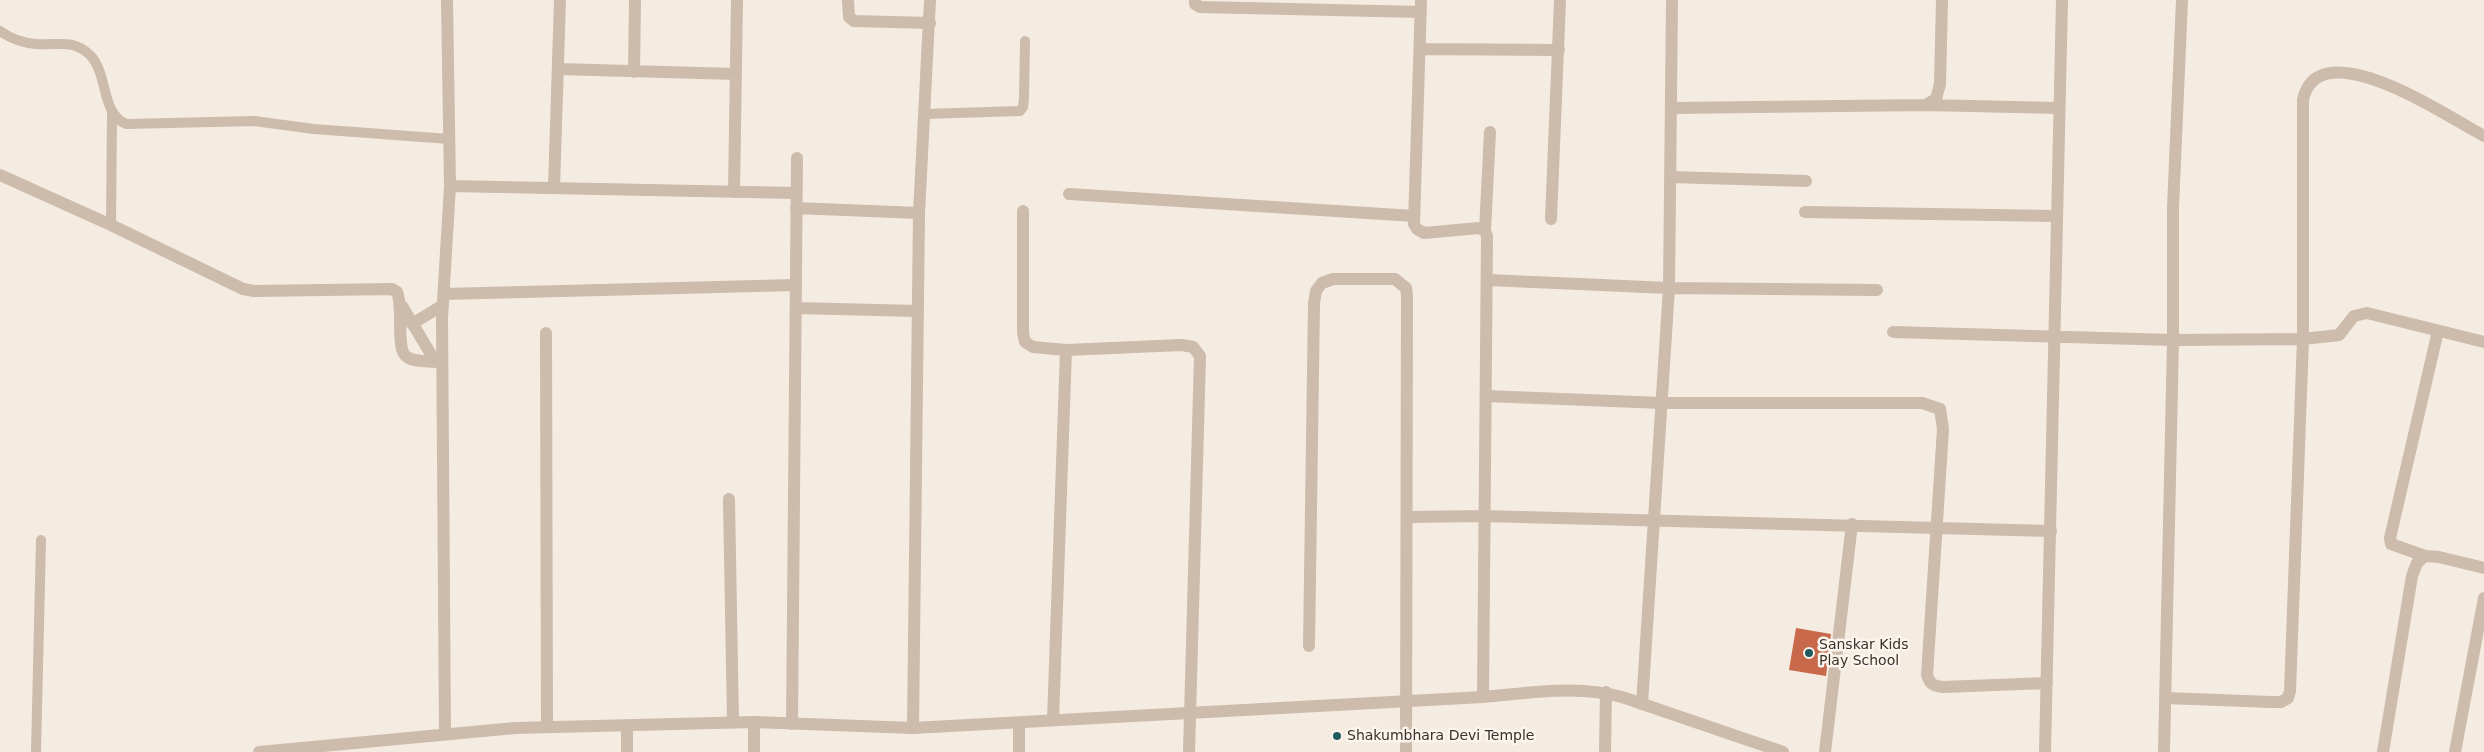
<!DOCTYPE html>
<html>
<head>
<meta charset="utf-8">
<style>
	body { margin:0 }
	canvas { display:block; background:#f4ebe1 }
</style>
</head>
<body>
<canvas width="2484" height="752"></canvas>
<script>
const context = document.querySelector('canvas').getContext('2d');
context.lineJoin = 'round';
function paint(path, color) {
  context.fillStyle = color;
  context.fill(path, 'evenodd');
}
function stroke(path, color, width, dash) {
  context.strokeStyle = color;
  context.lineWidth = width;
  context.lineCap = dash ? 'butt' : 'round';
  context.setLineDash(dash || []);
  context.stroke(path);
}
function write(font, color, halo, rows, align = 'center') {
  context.font = font + ' "DejaVu Sans",sans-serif';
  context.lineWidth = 5;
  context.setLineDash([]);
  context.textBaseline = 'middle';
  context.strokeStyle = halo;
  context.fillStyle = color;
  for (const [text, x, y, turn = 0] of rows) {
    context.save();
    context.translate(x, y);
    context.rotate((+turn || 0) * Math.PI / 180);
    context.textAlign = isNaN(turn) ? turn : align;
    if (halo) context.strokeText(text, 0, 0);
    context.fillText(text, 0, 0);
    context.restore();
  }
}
const building = new Path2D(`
	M1796,628L1831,634L1826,676L1789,670Z`);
const service = new Path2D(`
	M0,31C10,38 23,43 36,44C56,46 73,38 90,55C109,75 100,112 126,124L254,121L314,129L449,139
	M924,114L1020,111L1023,107L1024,98L1025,41
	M111,225L112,113
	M36,752L41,540`);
const minor = new Path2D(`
	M848,0L849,17L854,21L930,23
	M1195,0V4L1200,7L1421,12
	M1421,0L1414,224L1417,229L1424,233L1479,228L1485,231L1487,236L1483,697
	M1420,49L1559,50
	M558,69L736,74
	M634,72L635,0
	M1926,105L2059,108
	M1671,108L1926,105L1936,99L1940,84L1942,0
	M0,175L111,225L243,289L254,291L392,289L397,292C404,308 395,350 407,357C416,363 432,361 442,362
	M1670,177L1806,181
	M450,186L796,193
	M554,188L560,0
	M734,192L737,0
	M1069,194L1414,216
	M796,208L919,213
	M1023,211V333L1025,342L1033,347L1066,350L1053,720
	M1805,212L2056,216
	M1551,219L1560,0
	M1485,231L1490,132
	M1488,280L1669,288L1672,0
	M444,294L796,285
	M402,306L435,361
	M796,308L918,311
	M412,324L443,305
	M1893,332L2173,340L2303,339V100C2318,28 2450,118 2484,136
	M546,333L547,727
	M1066,350L1182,345L1193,347L1200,356L1189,752
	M1486,396L1663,403H1922L1940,409L1943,429L1927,675C1930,684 1933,686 1943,687L2047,683
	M729,499L733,722
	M1407,517L1483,516L2051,531
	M2425,556L2391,544L2390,538L2438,331
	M1309,646L1314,303L1316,291L1322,283L1333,279H1395L1406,288L1407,296L1406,752
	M2166,698L2271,702H2281L2288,698L2290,691L2303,339L2339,335L2354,316L2367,313L2484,342
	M1642,704L1669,288L1877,290
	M792,724L797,158
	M913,728L919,213L930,0
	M445,734L442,318L450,186L447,0
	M627,752V726
	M754,752V722
	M1019,752V723
	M1605,752L1606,692
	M1825,752L1852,524
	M2045,752L2062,0
	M2164,752L2173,340V208L2182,0
	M2383,752L2412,576L2417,563L2425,556L2439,557L2484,568
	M2455,752L2484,598`);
const tertiary = new Path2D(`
	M259,752L515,728L754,722L913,728L1483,697C1531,693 1578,684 1625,698L1783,752`);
const markers = [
	[1809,653,5,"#1f5a5e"],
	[1337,736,5,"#1f5a5e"]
];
const poiNames = [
	["Sanskar Kids",1819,645],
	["Play School",1819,661],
	["Shakumbhara Devi Temple",1347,736]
];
paint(building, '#c8694b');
stroke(service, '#cdbbac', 10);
stroke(minor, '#cdbbac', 12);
stroke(tertiary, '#cdbbac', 12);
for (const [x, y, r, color] of markers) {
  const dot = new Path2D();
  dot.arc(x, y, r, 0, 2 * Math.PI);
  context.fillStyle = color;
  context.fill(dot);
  stroke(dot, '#fbf5ee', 2);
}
write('14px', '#3b302b', '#fbf5ee', poiNames, 'left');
</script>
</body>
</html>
